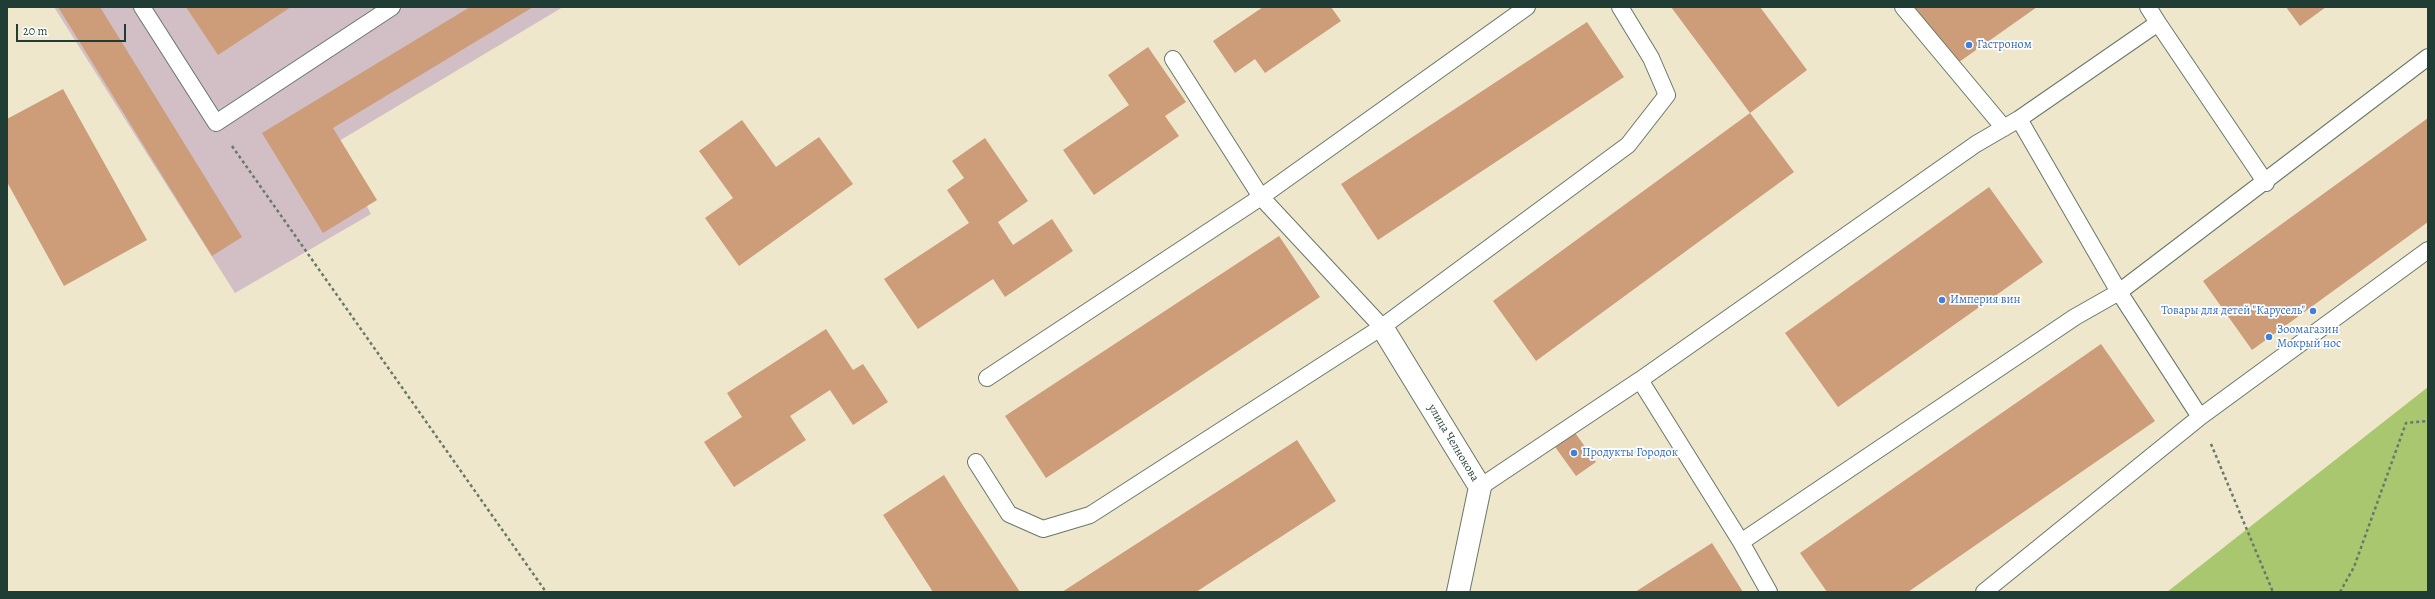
<!DOCTYPE html>
<html>
<head>
<meta charset="utf-8">
<style>
	body { margin:0 }
	#map { position:relative; width:2435px; height:599px; overflow:hidden; background:#efe7cc; font-family:Alegreya,serif }
	canvas { display:block }
	.frame { position:absolute; inset:0; border:8px solid #1f3d34; pointer-events:none }
	.scale { position:absolute; left:16px; top:24px; width:110px; height:18px; box-sizing:border-box; border:2px solid #1f3d34; border-top:0; padding-left:5px; font-size:12px; line-height:14px; white-space:nowrap; color:#1f3d34; -webkit-text-stroke:3px #fff; paint-order:stroke }
</style>
</head>
<body>
<div id="map">
<canvas width="2435" height="599"></canvas>
<div class="frame"></div>
<div class="scale">20 m</div>
</div>
<script>
const context = document.querySelector('canvas').getContext('2d');
context.lineJoin = 'round';
function paint(path, color) {
  context.fillStyle = color;
  context.fill(path, 'evenodd');
}
function stroke(path, color, width, dash) {
  context.strokeStyle = color;
  context.lineWidth = width;
  context.lineCap = dash ? 'butt' : 'round';
  context.setLineDash(dash || []);
  context.stroke(path);
}
function write(font, color, halo, rows, align = 'center') {
  context.font = font + ' Alegreya,serif';
  context.lineWidth = 3.5;
  context.setLineDash([]);
  context.textBaseline = 'middle';
  context.strokeStyle = halo;
  context.fillStyle = color;
  for (const [text, x, y, turn = 0] of rows) {
    context.save();
    context.translate(x, y);
    context.rotate((+turn || 0) * Math.PI / 180);
    context.textAlign = isNaN(turn) ? turn : align;
    if (halo) context.strokeText(text, 0, 0);
    context.fillText(text, 0, 0);
    context.restore();
  }
}
const industrial = new Path2D(`
	M54,7H563L334,144L371,214L235,293Z`);
const green = new Path2D(`
	M2428,387V592H2167Z`);
const building = new Path2D(`
	M58,7H100L242,237L212,256Z
	M186,7H291L218,55Z
	M470,7H533L333,128L377,200L323,233L262,133Z
	M1263,7H1331L1341,21L1265,73L1255,59L1235,73L1213,41Z
	M1671,7H1760L1807,70L1750,113Z
	M1909,7H2037L1952,67Z
	M2286,7H2326L2300,26Z
	M1587,22L1624,77L1378,240L1341,184Z
	M1148,47L1186,102L1165,116L1179,136L1094,195L1063,150L1129,105L1108,75Z
	M63,89L147,240L64,286L7,182V119Z
	M1750,113L1794,172L1536,361L1493,301Z
	M2428,118V222L2252,350L2203,281Z
	M742,120L776,167L819,137L853,184L739,266L705,218L733,198L699,151Z
	M985,138L1028,201L998,222L1013,245L1052,219L1073,251L1005,297L993,279L918,329L884,279L969,223L947,190L964,178L952,161Z
	M1989,187L2043,262L1838,407L1785,333Z
	M1279,236L1320,297L1046,478L1005,416Z
	M826,329L853,370L863,364L888,402L853,425L830,390L790,416L806,440L734,487L704,442L742,417L727,393Z
	M2101,344L2155,421L1908,592H1827L1800,553Z
	M1573,430L1596,462L1576,476L1553,444Z
	M1297,440L1336,501L1196,592H1062Z
	M944,475L964,507L1020,592H933L883,515Z
	M1712,543L1743,592H1635Z`);
const path = new Path2D(`
	M232,146L546,592
	M2211,444L2273,592
	M2340,592L2354,567L2406,423L2428,421`);
const service = new Path2D(`
	M142,7L216,123L392,7
	M1903,7L2004,128
	M2158,23L2266,183
	M1173,59L1261,197L1382,327
	M987,378L1261,197L1527,7
	M1640,380L1741,542L1769,592
	M2200,417L2119,292L2428,57
	M976,462L1009,514L1043,529L1090,515L1382,327L1628,145L1667,95L1651,58L1620,7
	M1480,487L1640,380L1976,144L2019,119
	M1741,542L2075,317L2119,292L2019,119L2158,23L2148,7
	M1984,592L2200,417L2428,250`);
const minor = new Path2D(`
	M1382,327L1480,487L1458,592`);
const markers = [
	[1969,45,4,"#3f7fe0"],
	[1942,300,4,"#3f7fe0"],
	[2313,311,4,"#3f7fe0"],
	[2269,337,4,"#3f7fe0"],
	[1574,453,4,"#3f7fe0"]
];
const shopNames = [
	["Гастроном",1977,45],
	["Империя вин",1950,300],
	["Товары для детей \"Карусель\"",2305,311,"right"],
	["Зоомагазин",2277,330],
	["Мокрый нос",2277,344],
	["Продукты Городок",1582,453]
];
const streetNames = [
	["улица Челнокова",1453,443,59]
];
paint(industrial, '#d2bec5');
paint(green, '#a9c76e');
paint(building, '#cd9c79');
stroke(service, '#687869', 18);
stroke(minor, '#687869', 24);
stroke(path, '#687869', 2.5, [3, 3]);
stroke(service, '#fff', 16);
stroke(minor, '#fff', 22);
for (const [x, y, r, color] of markers) {
  const dot = new Path2D();
  dot.arc(x, y, r, 0, 2 * Math.PI);
  context.fillStyle = color;
  context.fill(dot);
  stroke(dot, '#fff', 1.5);
}
write('12px', '#366cbe', '#fff', shopNames, 'left');
write('12px', '#1f3d34', '#fff', streetNames);
</script>
</body>
</html>
